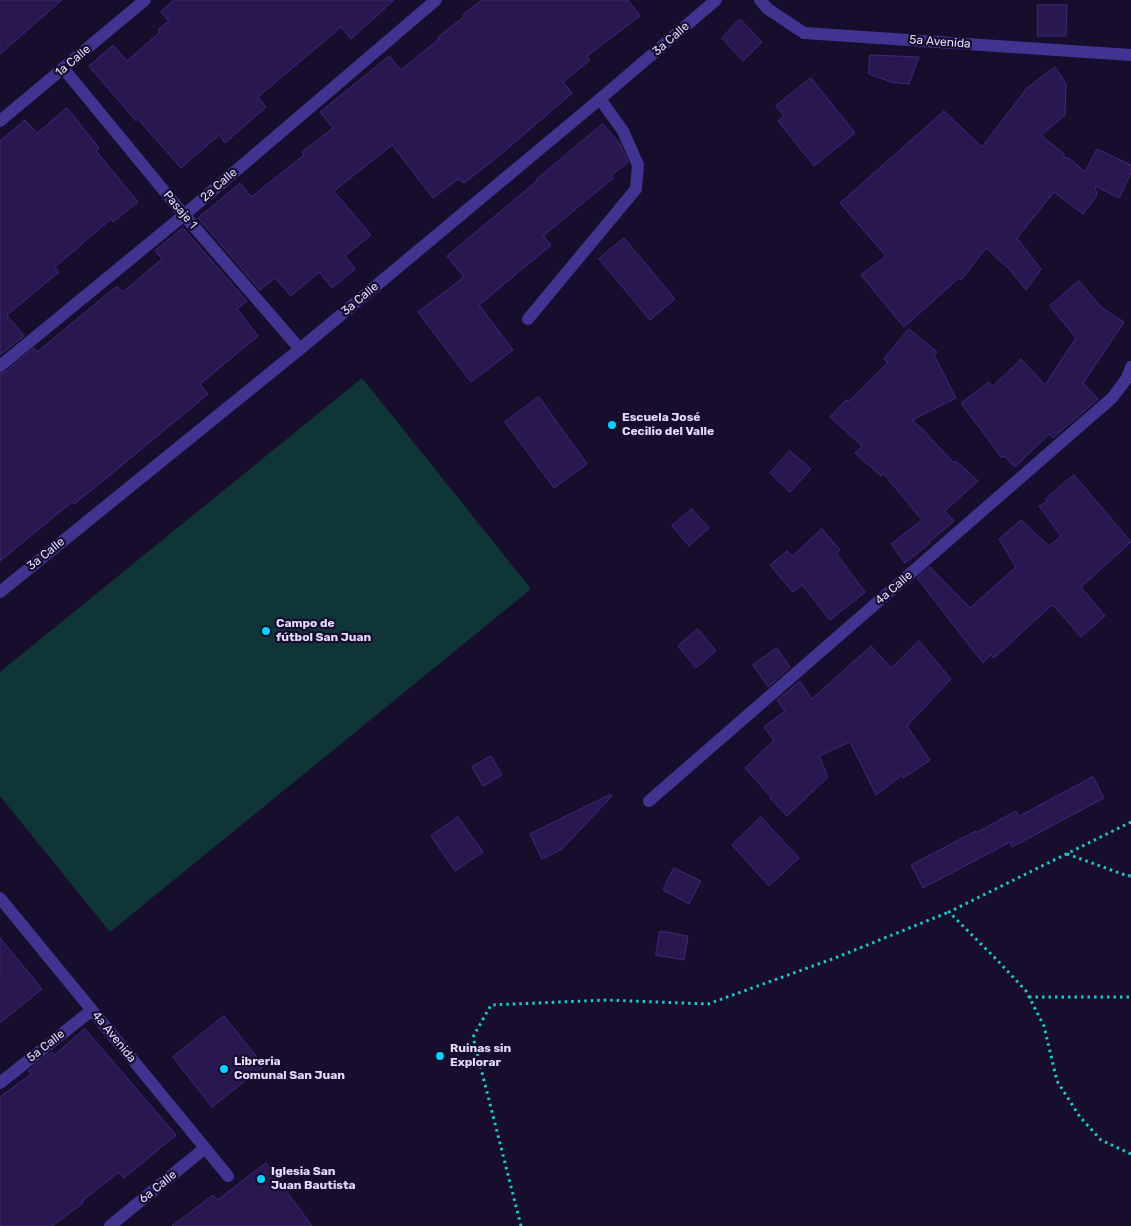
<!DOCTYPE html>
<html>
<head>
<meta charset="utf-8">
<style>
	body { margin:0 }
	canvas { display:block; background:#160e2c }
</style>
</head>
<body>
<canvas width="1131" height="1226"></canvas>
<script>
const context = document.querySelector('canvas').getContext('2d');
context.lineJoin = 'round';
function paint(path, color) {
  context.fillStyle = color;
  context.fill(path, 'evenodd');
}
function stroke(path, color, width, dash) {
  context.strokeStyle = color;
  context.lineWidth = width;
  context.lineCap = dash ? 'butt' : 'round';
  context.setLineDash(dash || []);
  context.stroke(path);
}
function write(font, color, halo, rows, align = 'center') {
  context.font = font + ' Rubik,sans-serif';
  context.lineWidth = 4.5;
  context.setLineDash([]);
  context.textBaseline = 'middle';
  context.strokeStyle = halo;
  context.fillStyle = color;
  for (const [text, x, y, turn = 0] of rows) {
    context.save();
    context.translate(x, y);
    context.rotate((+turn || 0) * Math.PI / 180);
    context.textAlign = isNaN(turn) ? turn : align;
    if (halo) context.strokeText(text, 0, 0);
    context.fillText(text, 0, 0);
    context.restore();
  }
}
const green = new Path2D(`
	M362,378L531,589L110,932L0,796V672Z`);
const building = new Path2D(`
	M0,0H62L0,54Z
	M174,0H394L351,39L341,27L258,97L266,107L225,143L219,135L181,168L138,119L136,121L89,66L113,45L127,61L160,32L158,30L169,21L161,12Z
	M482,0H628L640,16L587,56L590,60L563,82L572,93L500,155L464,183L458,179L433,198L392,145L334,191L371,235L345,256L355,269L332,288L319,272L291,296L275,278L260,290L198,218L240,183L251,197L304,155L302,152L333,128L320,112L389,56L401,70L439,39L438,37L464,17L463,15Z
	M1038,5H1067L1066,36H1038Z
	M740,19L762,42L743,61L722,38Z
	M870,55L919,57L909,84L891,82L869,74Z
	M1055,67L1066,84L1065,115L1041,135L1064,154V158H1069L1085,172L1097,149L1131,165V173L1119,198L1095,186L1097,195L1083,214L1054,192L1017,238L1041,269L1026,290L1010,270L986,248L961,280L959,278L904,327L861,275L886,256L840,203L944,111L982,147L1027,88Z
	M811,78L855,133L814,166L778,121L784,116L776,106Z
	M67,108L99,148L96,151L138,202L113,222L111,219L55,267L59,272L7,315L24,336L0,355V141L25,120L37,133Z
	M603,124L620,144L628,162L611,176L613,178L543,236L551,245L479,305L513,350L471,382L418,312L464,277L447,256L537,181L536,180Z
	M183,228L247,301L237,309L258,336L200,384L208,394L104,480L74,504L72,502L0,561V374L5,372L34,348L37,352L117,286L123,292L162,259L155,251Z
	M624,238L675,299L650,320L599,259Z
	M1079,281L1101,307L1124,322L1083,383L1098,399L1053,438L1049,434L1015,467L1004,456L1002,458L961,403L989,382L992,387L1021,359L1045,385L1076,338L1050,306Z
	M909,329L937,352L934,355L956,398L912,420L924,431L954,463L956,461L978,481L945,511L954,521L929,542L930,543L905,563L891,544L922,520L883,473L881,476L855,453L862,446L830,417L846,400L849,401L888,362L884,359Z
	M539,397L587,464L554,488L505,422Z
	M790,451L811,469L790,492L770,473Z
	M1074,475L1131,542L1081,587L1105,616L1081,637L1054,606V607L1052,605L994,658L991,655L983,663L917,578L930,567L970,608L1016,567L999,539L1021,520L1049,546L1061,536L1039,506L1048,501L1046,499Z
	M692,509L709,528L689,546L672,526Z
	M822,529L840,550L836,553L865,592L830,620L802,585L793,592L770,565L787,551L792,556Z
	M698,629L716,651L696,668L678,646Z
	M919,641L951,679L907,726L930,760L903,778L902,775L876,795L850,742L819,756L828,777L787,816L770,798L771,797L745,768L774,740L764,727L785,711L777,700L800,681L812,699L871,646L891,668Z
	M777,648L790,667L768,687L753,665Z
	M491,756L502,775L483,786L472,767Z
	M1093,777L1104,798L1012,847L1010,842L923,888L911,865L976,831V833L1016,811L1019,816Z
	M610,795L612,796L562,849L542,859L530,834Z
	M458,817L483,852L455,871L431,836Z
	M761,817L799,858L769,886L732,845Z
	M674,868L701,881L689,904L663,890Z
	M660,931L688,936L684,960L656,955Z
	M0,938L42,989L0,1023Z
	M224,1016L264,1066L212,1107L173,1057Z
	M85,1029L176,1135L124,1178L119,1172L82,1201L83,1203L52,1226H0V1097L31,1074L28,1071L52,1052L54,1055Z
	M266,1163L312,1226H172L213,1195L217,1200Z`);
const path = new Path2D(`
	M1131,822L949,912L998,961L1026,991L1044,1026L1057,1081L1080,1117L1101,1140L1131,1154
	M1067,854L1125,875L1131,876
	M1029,997H1131
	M521,1226L473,1037L491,1005L607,1000L708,1004L835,958L949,912`);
const service = new Path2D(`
	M63,68L184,215L300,349
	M528,319L636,189L638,165L623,131L600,99`);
const minor = new Path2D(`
	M760,0L768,9L804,33L1131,55
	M0,121L145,0
	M0,366L184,215L436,0
	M0,592L300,349L600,99L716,0
	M649,801L1112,398L1127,378L1131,367
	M0,898L228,1176
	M0,1083L92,1010
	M110,1226L205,1148`);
const markers = [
	[612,425,5,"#05d0ff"],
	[266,631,5,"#05d0ff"],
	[440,1056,5,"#05d0ff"],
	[224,1069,5,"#05d0ff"],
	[261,1179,5,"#05d0ff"]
];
const streetNames = [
	["3a Calle",671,39,-41],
	["5a Avenida",940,42,4],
	["1a Calle",73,61,-40],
	["2a Calle",219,185,-41],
	["Pasaje 1",180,210,50],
	["3a Calle",360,299,-40],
	["3a Calle",46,554,-39],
	["4a Calle",894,588,-41],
	["4a Avenida",114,1037,51],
	["5a Calle",46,1046,-38],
	["6a Calle",158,1187,-39]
];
const poiNames = [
	["Escuela José",622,418],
	["Cecilio del Valle",622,432],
	["Campo de",276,624],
	["fútbol San Juan",276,638],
	["Ruinas sin",450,1049],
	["Explorar",450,1063],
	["Libreria",234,1062],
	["Comunal San Juan",234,1076],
	["Iglesia San",271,1172],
	["Juan Bautista",271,1186]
];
paint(green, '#103537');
paint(building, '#28184f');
stroke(building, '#40277d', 1);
stroke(path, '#23c5c9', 3, [2.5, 4]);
stroke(service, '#403490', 12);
stroke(minor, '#403490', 12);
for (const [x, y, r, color] of markers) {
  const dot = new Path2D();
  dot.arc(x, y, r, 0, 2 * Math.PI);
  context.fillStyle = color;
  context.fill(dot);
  stroke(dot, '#160e2c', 2);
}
write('12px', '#e1d9ff', '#160e2c', streetNames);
write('bold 12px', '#e1d9ff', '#160e2c', poiNames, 'left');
</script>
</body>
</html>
